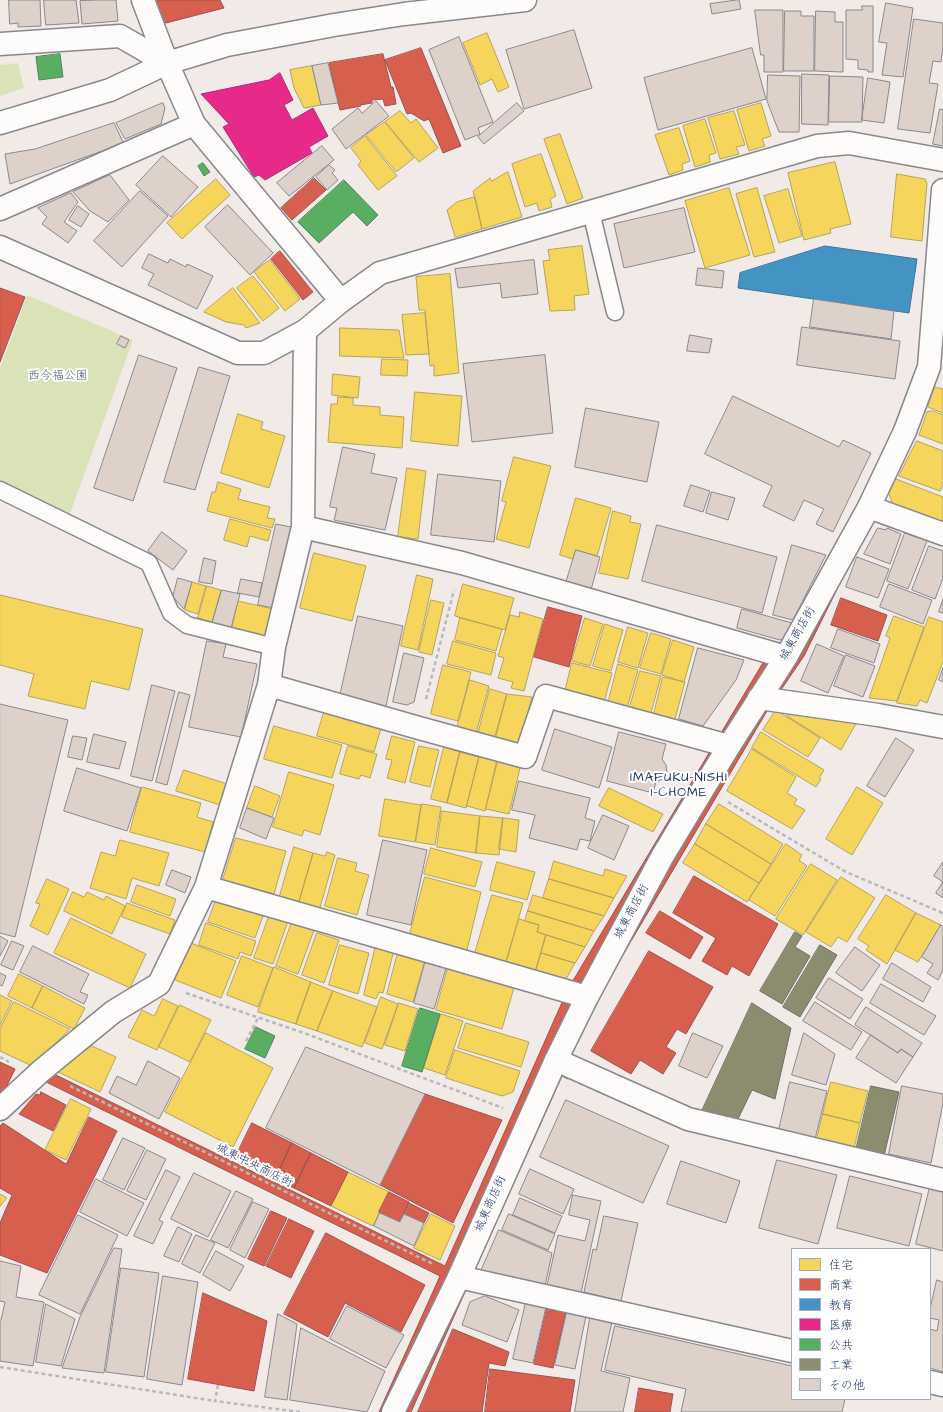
<!DOCTYPE html>
<html>
<head>
<meta charset="utf-8">
<style>
	body { margin:0 }
	#map { position:relative; width:943px; height:1412px; overflow:hidden; background:#f2eae6; font-family:"Architects Daughter","Klee One",sans-serif }
	canvas { display:block }
	.legend { position:absolute; left:791px; top:1248px; width:140px; height:152px; box-sizing:border-box; background:#fff; border:1px solid #a4acbf; margin:0; padding:5px 7px; list-style:none; font-size:12px; color:#1b2f5e }
	.legend li { display:flex; align-items:center; gap:8px; height:20px }
	.legend b { width:20px; border:1px solid #a4acbf }
</style>
</head>
<body>
<div id="map">
<canvas width="943" height="1412"></canvas>
<ul class="legend">
<li><b style="height:11px;background:#f6d55c"></b>住宅</li>
<li><b style="height:11px;background:#d6604d"></b>商業</li>
<li><b style="height:11px;background:#4393c3"></b>教育</li>
<li><b style="height:11px;background:#e7298a"></b>医療</li>
<li><b style="height:11px;background:#5aae61"></b>公共</li>
<li><b style="height:11px;background:#8c8c6e"></b>工業</li>
<li><b style="height:11px;background:#ded1c9"></b>その他</li>
</ul>
</div>
<script>
const context = document.querySelector('canvas').getContext('2d');
context.lineJoin = 'round';
function paint(path, color) {
  context.fillStyle = color;
  context.fill(path, 'evenodd');
}
function stroke(path, color, width, dash) {
  context.strokeStyle = color;
  context.lineWidth = width;
  context.lineCap = dash ? 'butt' : 'round';
  context.setLineDash(dash || []);
  context.stroke(path);
}
function write(font, color, halo, rows, align = 'center') {
  context.font = font + ' "Architects Daughter","Klee One",sans-serif';
  context.lineWidth = 4;
  context.setLineDash([]);
  context.textBaseline = 'middle';
  context.strokeStyle = halo;
  context.fillStyle = color;
  for (const [text, x, y, turn = 0] of rows) {
    context.save();
    context.translate(x, y);
    context.rotate((+turn || 0) * Math.PI / 180);
    context.textAlign = isNaN(turn) ? turn : align;
    if (halo) context.strokeText(text, 0, 0);
    context.fillText(text, 0, 0);
    context.restore();
  }
}
const green = new Path2D(`
	M18,63L24,88L0,96V65Z
	M27,295L133,340L68,519L0,485V368Z`);
const homes = new Path2D(`
	M487,33L509,87L498,92L492,79L480,85L463,43Z
	M312,66L321,105L304,108L294,88L290,70Z
	M761,103L771,136L762,139L765,146L749,151L737,110Z
	M400,111L411,123L416,119L438,148L419,162L385,122Z
	M734,111L745,145L736,147L739,154L720,159L708,118Z
	M705,119L716,153L709,155L710,162L695,167L683,126Z
	M385,122L414,158L396,172L366,135Z
	M679,128L690,161L682,164L683,170L669,175L655,135Z
	M560,134L583,198L567,204L544,139Z
	M365,136L397,176L378,190L358,165L361,161L351,148Z
	M541,154L556,196L550,199L552,207L539,211L537,203L525,207L512,164Z
	M835,162L851,224L830,229L831,233L804,240L788,173Z
	M508,172L522,217L482,229L473,191L490,178L491,181Z
	M897,174L925,179L927,183L922,241L891,237Z
	M216,179L230,195L182,239L167,223Z
	M729,188L750,255L705,268L685,201Z
	M757,188L775,252L754,257L736,194Z
	M788,189L802,236L779,243L764,196Z
	M475,197L482,229L455,237L447,210L457,202Z
	M582,246L589,294L574,296L575,310L550,311L543,261L550,260L548,250Z
	M270,260L300,299L285,311L254,272Z
	M450,274L459,373L434,376V365L430,366L425,310H419L416,277Z
	M253,276L279,308L263,321L237,288Z
	M233,288L260,323L246,328L244,325L226,322L204,312Z
	M425,313L429,354L406,355L402,315Z
	M340,328L399,330L404,358L340,356Z
	M382,359L408,360L407,376L381,375Z
	M333,374L360,377L358,398L332,395Z
	M935,387L943,389V413L928,407Z
	M415,392L462,396L458,446L411,441Z
	M338,397L353,398V405L380,407V415L404,417L402,448L328,442L331,404H337Z
	M933,411L943,415V444L919,435L927,412Z
	M238,414L263,422L261,429L285,436L269,488L221,473Z
	M917,441L943,451V484L940,491L899,476Z
	M514,457L551,466L529,548L496,539L506,502L502,501Z
	M407,468L426,471L418,539L398,537Z
	M896,479L943,497V524L893,505L889,494Z
	M218,482L241,489L238,499L270,507L267,518L275,519L272,528L207,511L212,492H215Z
	M576,498L611,508L597,556L576,550L573,559L560,555Z
	M613,511L631,516L630,522L641,524L628,579L599,573Z
	M230,519L271,530L268,541L250,536L247,547L224,540Z
	M314,553L366,566L352,621L300,608Z
	M417,575L433,579L418,650L401,646Z
	M192,582L206,586L198,614L185,610Z
	M463,584L514,598L505,630L455,616Z
	M207,586L221,590L212,622L198,618Z
	M0,595L143,629L129,690L91,681L85,709L28,696L34,674L0,665Z
	M431,600L444,603L432,655L419,652Z
	M238,601L273,609L267,637L232,629Z
	M520,612L543,619L524,691L511,688L513,682L498,678L504,658L498,656L510,615L519,617Z
	M894,616L924,627L897,701L869,698L890,638L886,636Z
	M929,617L943,622V662L927,703L920,700L917,706L897,703Z
	M460,618L502,629L496,651L455,640Z
	M585,618L603,624L590,666L572,661Z
	M605,624L623,630L611,671L593,666Z
	M628,627L648,633L638,668L618,662Z
	M651,633L671,639L661,674L640,668Z
	M673,640L694,647L684,682L662,675Z
	M453,641L496,653L491,675L447,664Z
	M572,663L612,673L604,702L565,692Z
	M618,664L638,670L627,708L608,704Z
	M443,665L471,672L458,721L431,714Z
	M640,671L661,676L651,713L630,707Z
	M663,677L685,682L675,719L654,714Z
	M470,680L489,686L476,733L457,728Z
	M490,689L507,694L495,739L478,734Z
	M507,694L532,697L518,749L494,742Z
	M803,705L857,722L841,750L787,716Z
	M325,709L382,725L374,752L317,736Z
	M776,710L820,738L808,757L763,730Z
	M274,726L342,745L332,778L264,759Z
	M761,732L824,770L819,778L821,779L816,787L752,748Z
	M392,736L415,742L405,783L387,778L392,760L386,759Z
	M348,746L377,754L370,778L361,775L359,779L340,774Z
	M419,746L439,750L430,787L410,782Z
	M444,747L460,752L447,803L431,799Z
	M752,749L796,777L787,793L797,799L794,804L805,810L792,829L727,791Z
	M460,752L479,757L466,808L447,803Z
	M480,754L498,759L485,811L467,806Z
	M497,761L520,768L509,814L486,809Z
	M184,770L227,784L220,805L176,791Z
	M289,772L334,785L320,835L304,830L302,836L273,827Z
	M255,786L280,796L272,817L247,808Z
	M142,787L201,803L197,817L213,822L205,852L130,832Z
	M857,787L883,803L852,855L826,839Z
	M609,788L663,814L653,832L599,806Z
	M385,799L421,805L415,842L379,836Z
	M422,804L441,807L435,845L416,842Z
	M719,804L783,844L771,864L706,824Z
	M442,811L480,816L476,853L437,847Z
	M480,816L503,818L499,855L476,853Z
	M503,818L519,820L516,852L499,849Z
	M706,824L771,864L759,883L695,844Z
	M236,838L286,851L274,894L223,880Z
	M120,840L169,853L159,886L132,878L126,899L90,888L101,852L115,856Z
	M695,844L759,883L747,902L683,863Z
	M786,844L802,855L799,860L807,866L775,916L749,900Z
	M294,847L313,853L298,905L279,899Z
	M431,848L482,862L475,887L424,874Z
	M327,852L335,855L319,911L298,905L313,853L325,856Z
	M338,858L357,863L355,871L369,875L357,915L325,906Z
	M554,861L603,876L605,869L627,876L614,898L549,879Z
	M497,862L535,872L527,900L490,890Z
	M811,864L837,880L803,935L776,919Z
	M425,877L481,892L466,954L409,938Z
	M841,877L875,898L847,942L838,937L831,947L806,932Z
	M47,879L69,889L48,935L30,926L40,904L36,903Z
	M549,879L614,898L604,916L543,898Z
	M137,885L176,899L170,916L131,902Z
	M73,892L84,897L87,892L104,900L106,896L125,906L112,934L64,911Z
	M492,895L523,903L505,966L474,957Z
	M533,895L543,898L604,916L594,931L528,911Z
	M886,895L916,913L887,964L866,950L869,946L858,939Z
	M216,900L263,916L255,938L208,922Z
	M127,903L175,920L170,934L122,917Z
	M528,911L594,931L585,947L537,932L539,925L525,921Z
	M916,913L941,925L918,962L895,950Z
	M270,914L288,921L273,964L254,958Z
	M71,918L146,954L130,988L54,953Z
	M519,919L539,925L537,932L546,935L535,973L505,966Z
	M292,922L314,930L298,974L276,966Z
	M206,923L256,941L251,956L240,952L238,959L199,945Z
	M317,933L339,940L324,983L302,975Z
	M546,935L585,947L575,963L541,953Z
	M191,943L236,961L221,998L175,980Z
	M340,945L369,953L358,994L329,985Z
	M376,945L394,950L383,993L379,992L376,999L364,995Z
	M399,949L426,957L413,1002L387,994Z
	M541,953L575,963L566,979L561,982L535,973Z
	M242,956L273,968L258,1007L227,995Z
	M449,965L515,984L502,1029L436,1010Z
	M274,967L311,982L296,1024L258,1012Z
	M19,974L43,986L32,1008L8,996Z
	M311,982L333,991L317,1031L296,1024Z
	M43,986L85,1008L74,1029L32,1008Z
	M333,991L377,1007L362,1047L317,1031Z
	M0,995L12,1001L0,1025Z
	M381,997L398,1004L382,1049L365,1043Z
	M163,999L178,1006L157,1050L128,1037L142,1010L154,1016Z
	M14,1002L70,1029L32,1066L0,1051V1029Z
	M399,1003L418,1009L405,1051L385,1045Z
	M180,1005L211,1020L190,1062L159,1047Z
	M441,1014L463,1021L445,1075L424,1068Z
	M466,1023L529,1042L521,1067L458,1048Z
	M206,1033L273,1068L233,1147L165,1112Z
	M92,1046L116,1057L100,1092L56,1071Z
	M455,1050L520,1071L513,1092L502,1096L446,1078Z
	M831,1082L868,1091L860,1123L823,1114Z
	M71,1099L91,1109L66,1160L45,1150Z
	M823,1114L860,1123L854,1148L817,1139Z
	M348,1172L389,1192L373,1226L331,1206Z
	M0,1194L7,1198L0,1206Z
	M431,1214L455,1226L440,1260L414,1248Z`);
const shops = new Path2D(`
	M157,0H220L224,8L166,23Z
	M421,48L461,146L443,153L429,119L424,121L411,113L407,114L385,60Z
	M383,54L391,87H393L396,104L385,106L383,99L372,100V103L360,105L361,106L340,110L329,63Z
	M314,178L326,190L292,220L281,208Z
	M280,251L313,292L303,300L271,259Z
	M0,288L25,297L0,362Z
	M895,426L914,434L804,656L770,706L595,1002L565,1066L573,1069L568,1079L562,1076L411,1412H379L440,1276L46,1082L54,1074L445,1266L568,989L764,661L789,649Z
	M841,598L887,615L878,641L831,625Z
	M548,607L582,616L569,667L534,657Z
	M694,876L778,924L749,976L732,966L727,975L702,961L716,938L673,913Z
	M660,911L703,937L690,959L646,933Z
	M649,951L713,987L686,1034L677,1029L666,1047L676,1053L663,1074L640,1060L631,1074L591,1051Z
	M0,1062L15,1069L1,1098H0Z
	M41,1092L66,1105L53,1131L19,1114L36,1094L40,1095Z
	M425,1094L502,1120L453,1223L380,1185Z
	M89,1117L117,1131L47,1273L0,1255V1223L12,1195L0,1188V1126L3,1123L66,1164Z
	M252,1123L292,1143L275,1179L235,1158Z
	M292,1143L311,1153L294,1188L275,1179Z
	M311,1153L348,1172L331,1206L294,1188Z
	M389,1192L409,1202L399,1222L379,1212Z
	M409,1203L429,1213L424,1223L404,1214Z
	M271,1211L287,1218L264,1266L248,1259Z
	M289,1219L314,1231L291,1278L266,1266Z
	M326,1233L425,1285L401,1332L345,1303L328,1337L284,1314Z
	M203,1293L267,1321L254,1391L188,1379Z
	M547,1308L566,1312L553,1368L534,1364Z
	M453,1329L509,1352L505,1366L489,1363L482,1412H418Z
	M490,1369L575,1380L570,1412H485Z
	M639,1388L673,1394L670,1412H635Z`);
const schools = new Path2D(`
	M825,246L917,259L909,313L738,288L740,273Z`);
const health = new Path2D(`
	M280,73L293,100L284,105L292,120L313,108L328,136L309,147L312,153L265,180L259,175L254,177L223,127L229,124L201,94L269,80Z`);
const public = new Path2D(`
	M60,54L63,77L39,80L36,57Z
	M203,163L210,172L204,176L198,166Z
	M344,180L378,215L367,226L353,212L319,243L298,222Z
	M420,1008L440,1014L422,1072L402,1066Z
	M256,1027L275,1036L265,1058L245,1049Z`);
const industry = new Path2D(`
	M795,932L802,936L795,947L810,956L782,1004L760,991Z
	M820,945L837,955L800,1017L783,1007Z
	M752,1003L791,1028L775,1099L752,1090L737,1121L701,1113Z
	M871,1086L899,1092L884,1156L856,1150Z`);
const building = new Path2D(`
	M9,0H40L41,26L18,27V23L10,24Z
	M44,0H76L79,23L46,25Z
	M98,0H116L118,21L82,24L80,1Z
	M739,0L741,9L712,14L710,4Z
	M886,3L913,8L903,77L882,75L887,43L879,42Z
	M862,6H873V72H868V70L858,69V60L846,59V10H862Z
	M755,10H783V72H764V55H761Z
	M785,11H801V16H814V71H784Z
	M816,11L835,12V22H843V72L815,71Z
	M914,19L943,23V47L941,62L933,61L929,83L938,84L930,133L898,129Z
	M574,30L592,88L524,109L506,50Z
	M459,37L493,122L478,128L480,134L465,140L429,50Z
	M752,48L766,99L658,130L644,78Z
	M328,63L338,103L321,105L312,66Z
	M802,74L829,75L828,125L802,124Z
	M768,75L800,76L799,132H779L767,101Z
	M830,76L863,77L862,122H829Z
	M868,78L890,82L884,123L862,120Z
	M376,101L389,116L346,149L332,129L358,108L362,113Z
	M163,103L165,108L161,124L125,139L116,123Z
	M517,103L524,111L484,144L478,137Z
	M940,109L943,110V146L933,144Z
	M114,123L123,142L105,150L10,184L5,154L35,149Z
	M322,146L334,160L289,196L277,183Z
	M163,156L198,187L171,217L136,185Z
	M329,165L335,170L332,173L338,180L327,190L316,177Z
	M110,175L129,200L108,222L90,211L73,192Z
	M140,191L168,216L122,267L94,241Z
	M71,193L78,202L64,222L77,231L68,243L42,224L47,217L38,208Z
	M228,205L273,253L250,275L205,227Z
	M78,206L89,214L81,227L69,220Z
	M684,208L695,252L624,268L614,224Z
	M149,254L168,263L170,259L186,267L187,264L213,276L197,309L148,285L154,274L142,268Z
	M534,260L538,294L502,298L500,283L458,288L455,269Z
	M698,268L724,271L722,288L696,285Z
	M814,299L894,311L891,339L810,327Z
	M802,327L900,341L895,379L797,365Z
	M690,335L712,339L709,353L687,351Z
	M121,336L129,340L125,348L117,344Z
	M139,355L177,368L133,501L94,488Z
	M545,355L553,433L472,442L463,364Z
	M199,367L230,376L195,490L164,482Z
	M733,396L839,447L843,440L871,453L833,532L816,524L824,509L804,500L794,521L763,506L772,486L705,454Z
	M586,408L659,422L647,482L575,467Z
	M343,447L375,454L371,473L397,478L385,530L334,520L337,508L330,507Z
	M438,474L501,481L494,542L431,535Z
	M691,485L710,491L703,512L684,506Z
	M712,492L735,498L728,520L706,513Z
	M276,524L291,527L274,608L258,605Z
	M657,525L777,557L762,613L642,581Z
	M878,528L886,530L887,528L901,534L890,564L864,554Z
	M162,532L187,551L173,570L148,551Z
	M905,533L927,541L908,589L887,581Z
	M792,545L826,555L793,620L773,615Z
	M929,546L943,551V578L935,599L912,590Z
	M576,550L600,557L591,590L566,583Z
	M857,557L889,569L878,598L846,587Z
	M204,558L216,561L212,584L199,582Z
	M178,578L192,582L184,609L173,597Z
	M241,579L262,583L259,597L238,593Z
	M889,584L932,600L923,624L880,607Z
	M222,590L240,594L231,628L212,624Z
	M943,599V613L939,612Z
	M742,609L792,623L788,636L780,640L737,628Z
	M358,616L403,626L386,706L340,696Z
	M838,629L880,644L874,663L831,648Z
	M207,641L226,644L223,657L257,664L241,737L189,727Z
	M817,644L844,656L828,693L801,681Z
	M698,648L744,660L736,680L703,726L679,719Z
	M404,653L424,658L414,702L407,705L393,702Z
	M846,655L875,666L863,697L834,686Z
	M943,668V682L939,680Z
	M152,685L175,691L152,781L131,776Z
	M179,692L190,695L167,785L156,782Z
	M0,704L68,720L15,937L0,933Z
	M555,729L612,747L599,788L542,770Z
	M619,732L666,744L662,759L666,765L667,773L663,779L656,782L653,793L607,781Z
	M94,734L126,742L119,769L87,762Z
	M73,736L87,738L82,760L68,757Z
	M896,738L914,750L885,797L867,786Z
	M77,768L141,788L127,831L64,811Z
	M519,781L590,798L585,818L595,821L590,841L580,839L577,850L529,838L535,815L512,810Z
	M247,808L274,818L266,839L240,828Z
	M603,815L629,826L614,860L588,848Z
	M383,840L427,850L411,925L367,915Z
	M943,862V882L934,876Z
	M172,870L191,877L185,893L166,885Z
	M943,882V898L936,893Z
	M941,925L943,927V970L938,980L927,973L933,964L922,957Z
	M0,936L8,941L0,956Z
	M12,941L24,946L13,970L1,965Z
	M33,946L89,974L80,992L88,995L84,1004L20,972Z
	M855,947L880,965L862,991L836,973Z
	M427,956L448,962L434,1009L414,1003Z
	M892,963L931,987L923,1002L883,979Z
	M0,973L6,976L2,986L0,985Z
	M829,978L863,999L850,1019L816,998Z
	M881,984L936,1016L924,1035L870,1003Z
	M815,1002L862,1032L851,1050L803,1021Z
	M866,1007L922,1043L913,1057L901,1049L898,1053L855,1025Z
	M693,1033L723,1046L707,1078L679,1066Z
	M804,1033L835,1054L826,1085L792,1075Z
	M871,1035L898,1053L901,1049L913,1057L896,1083L856,1058Z
	M306,1047L425,1094L380,1185L266,1128Z
	M148,1061L180,1078L159,1119L109,1093L117,1076L136,1085Z
	M790,1082L827,1091L815,1139L779,1130Z
	M902,1086L943,1094V1103L931,1163L889,1154Z
	M566,1100L669,1146L643,1203L540,1157Z
	M123,1138L145,1148L124,1190L103,1180Z
	M147,1150L166,1159L146,1200L127,1191Z
	M777,1160L837,1175L818,1244L759,1228Z
	M681,1161L740,1181L726,1223L667,1204Z
	M530,1169L574,1189L563,1214L519,1194Z
	M166,1170L180,1177L159,1220L163,1222L153,1244L134,1236Z
	M194,1173L231,1191L208,1237L171,1219Z
	M850,1176L922,1194L909,1246L837,1228Z
	M96,1179L144,1203L127,1236L80,1212Z
	M930,1187L943,1190V1251L916,1244Z
	M236,1191L253,1199L228,1248L211,1240Z
	M573,1195L601,1201L581,1293L547,1286L558,1235L585,1241L590,1220L569,1215Z
	M520,1198L562,1216L555,1233L513,1215Z
	M253,1202L269,1209L245,1258L230,1250Z
	M380,1213L400,1222L404,1214L424,1223L414,1246L374,1226Z
	M509,1214L555,1234L548,1250L502,1230Z
	M78,1215L118,1235L80,1314L39,1295Z
	M604,1216L638,1223L621,1301L584,1292L593,1249L596,1250Z
	M178,1227L192,1234L179,1262L164,1256Z
	M499,1230L552,1253L545,1286L481,1271Z
	M196,1235L215,1243L200,1273L182,1264Z
	M114,1248L122,1249L104,1373L62,1368L80,1317Z
	M216,1251L244,1266L230,1291L203,1275Z
	M0,1261L21,1266L16,1297L44,1302L33,1366L0,1361V1320H1L5,1302L0,1301Z
	M121,1268L159,1273L144,1377L106,1372Z
	M163,1276L198,1282L182,1385L147,1379Z
	M937,1280L943,1282V1372L930,1368V1329L937,1331L939,1320L930,1318V1309Z
	M485,1296L519,1310L507,1342L462,1325L470,1302Z
	M526,1302L546,1307L533,1363L513,1359Z
	M46,1304L75,1319L61,1366L36,1362Z
	M347,1306L404,1335L386,1368L330,1339Z
	M567,1312L586,1316L575,1369L555,1365Z
	M278,1314L297,1324L287,1400L265,1397Z
	M590,1318L612,1322L601,1371L630,1378L623,1412H575Z
	M615,1326L792,1366V1399H845L842,1412H681L686,1389L605,1370Z
	M301,1328L385,1371L367,1412L290,1400Z`);
const path = new Path2D(`
	M426,699L454,590
	M728,802L846,872L943,913
	M186,993L304,1033L503,1108
	M246,1041L258,1018
	M0,1057L9,1062
	M70,1086L433,1264
	M0,1367L215,1401
	M218,1385L215,1401L300,1412`);
const service = new Path2D(`
	M591,212L615,312
	M0,490L149,563L171,613L187,625L274,647`);
const pedestrian = new Path2D(`
	M393,1412L459,1277L556,1060L587,997L662,857L729,746L786,657L869,507L905,431`);
const minor = new Path2D(`
	M143,0L167,63L194,124L341,301L380,273L817,146L849,143L943,160
	M0,44L120,36L167,63
	M0,209L194,124
	M905,431L929,367L943,190
	M869,507L943,534
	M303,527L462,563L786,657
	M269,685L419,728L525,757L546,696L729,746
	M759,698L878,715L943,727
	M206,887L587,997
	M556,1060L688,1119L943,1180
	M0,1109L41,1071L113,1012L159,984L206,887L269,685L274,647L303,527L305,331
	M459,1277L792,1351
	M930,1382L943,1385`);
const tertiary = new Path2D(`
	M0,123L110,90L167,63L227,45L334,25L404,14L525,0
	M0,247L238,353H264L305,331L341,301`);
const parkNames = [
	["西今福公園",58,376]
];
const streetNames = [
	["城東商店街",798,634,-61],
	["城東商店街",632,912,-62],
	["城東中央商店街",254,1166,26],
	["城東商店街",491,1204,-66]
];
const neighbourhoodNames = [
	["IMAFUKU-NISHI",679,778],
	["1-CHOME",679,793]
];
paint(green, '#dae3b8');
paint(homes, '#f6d55c');
stroke(homes, '#b4a35d', 1);
paint(shops, '#d6604d');
stroke(shops, '#9e5152', 1);
paint(schools, '#4393c3');
stroke(schools, '#3775a5', 1);
paint(health, '#e7298a');
stroke(health, '#aa2b7d', 1);
paint(public, '#5aae61');
stroke(public, '#478860', 1);
paint(industry, '#8c8c6e');
stroke(industry, '#6a7069', 1);
paint(building, '#ded1c9');
stroke(building, '#88888f', 1);
stroke(service, '#88888f', 19);
stroke(pedestrian, '#88888f', 25);
stroke(minor, '#88888f', 25);
stroke(tertiary, '#88888f', 25);
stroke(path, '#b7b9bd', 2.5, [4, 3]);
stroke(service, '#fdfcfb', 16);
stroke(pedestrian, '#fdfcfb', 22);
stroke(minor, '#fdfcfb', 22);
stroke(tertiary, '#fdfcfb', 22);
write('12px', '#465a6b', '#fff', parkNames);
write('12px', '#1b2f5e', '#fff', streetNames);
context.letterSpacing = '1px';
write('13px', '#1b2f5e', '#fff', neighbourhoodNames);
context.letterSpacing = '0px';
</script>
</body>
</html>
